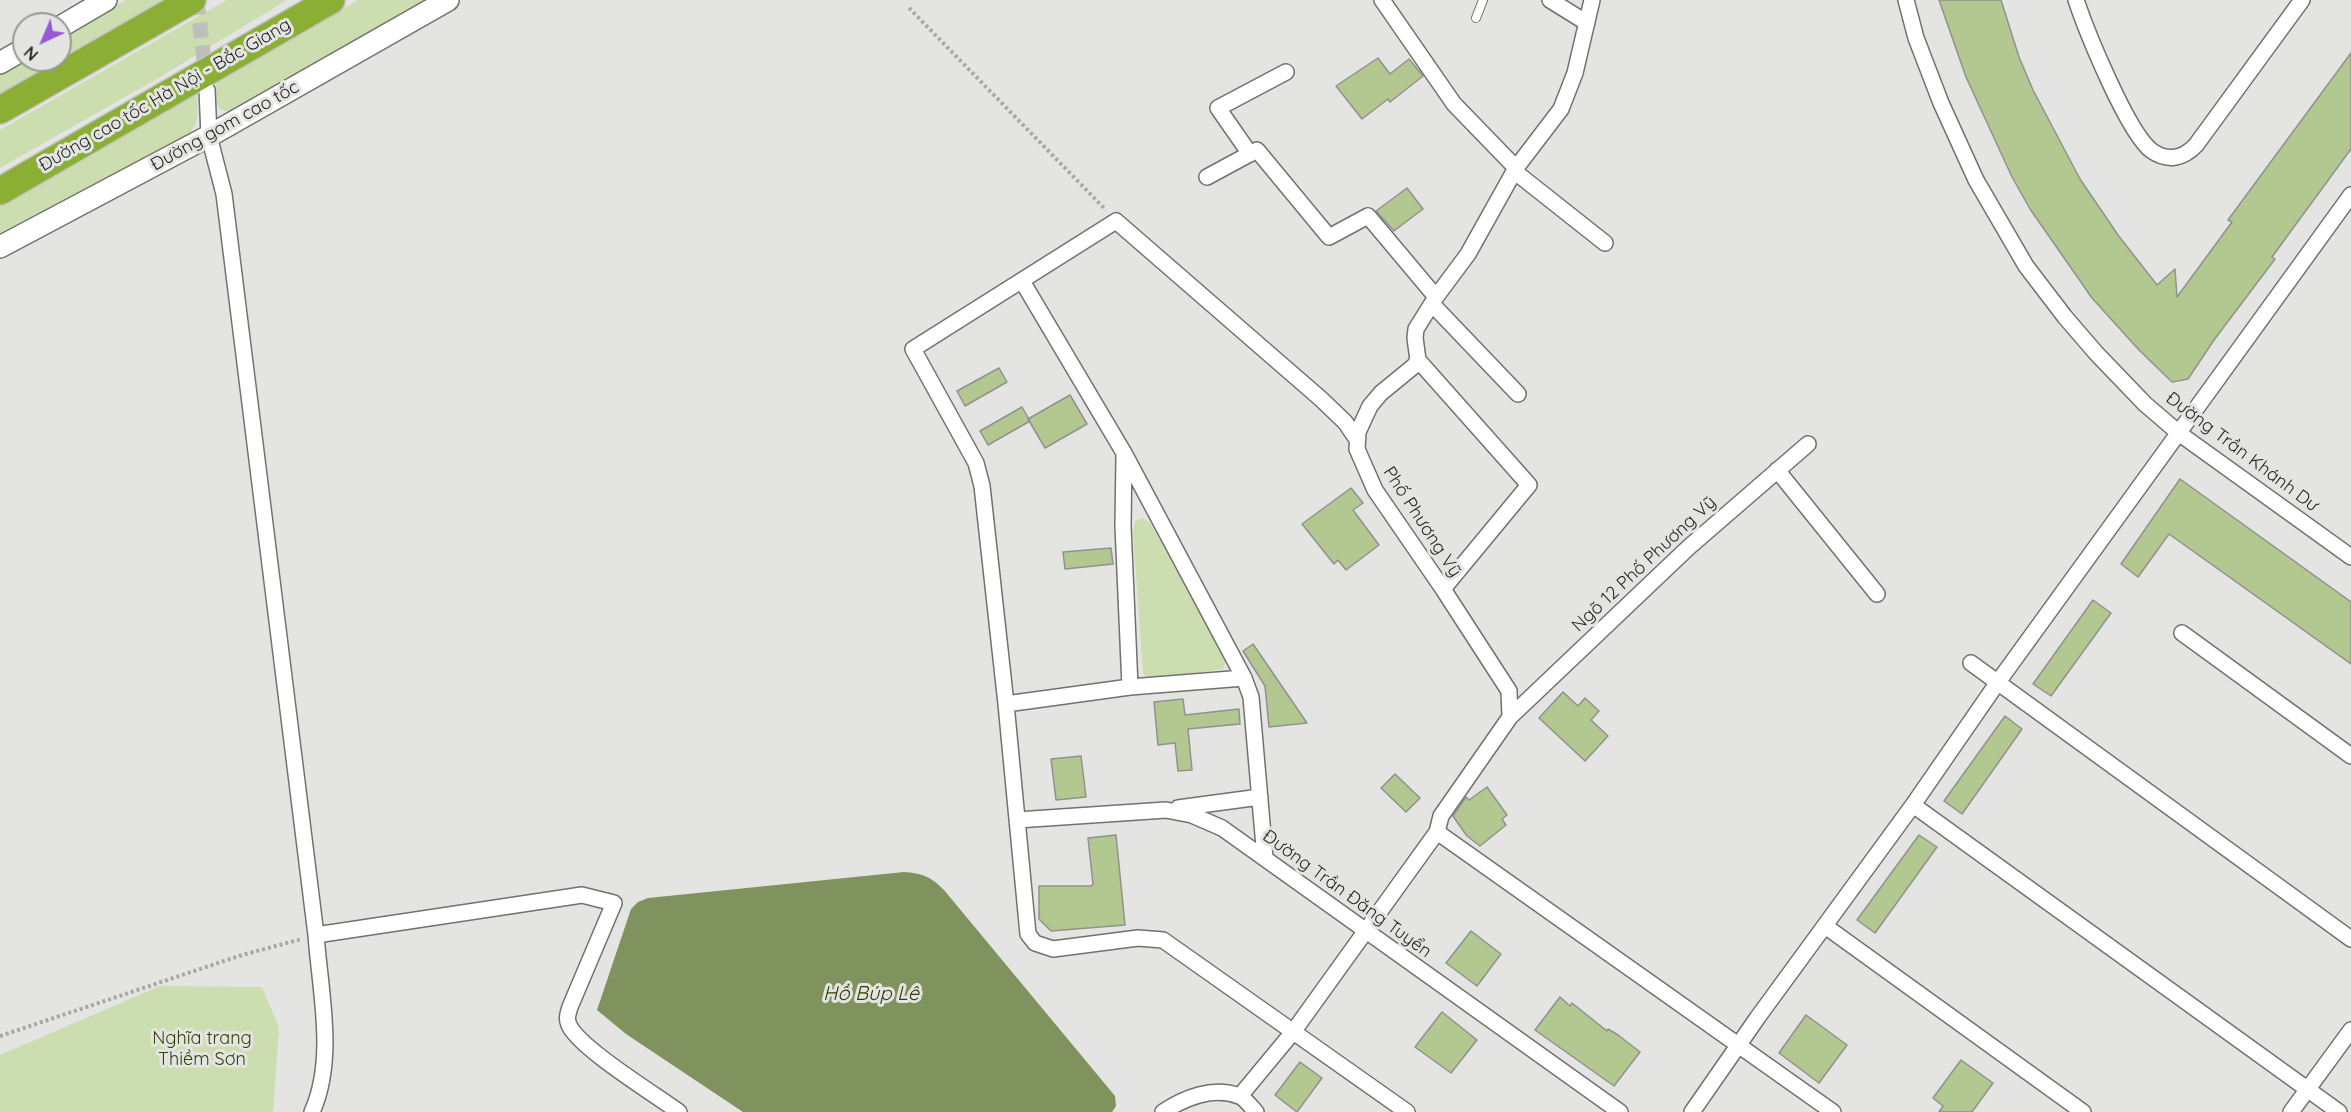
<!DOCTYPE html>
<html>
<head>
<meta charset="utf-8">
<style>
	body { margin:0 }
	#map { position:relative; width:2351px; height:1112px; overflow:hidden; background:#e4e5e2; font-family:Quicksand,sans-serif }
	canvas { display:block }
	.north { position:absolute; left:12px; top:12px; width:60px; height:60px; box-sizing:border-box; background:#e4e5e2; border:2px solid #989996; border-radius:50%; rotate:224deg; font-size:16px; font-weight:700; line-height:24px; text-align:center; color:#252625 }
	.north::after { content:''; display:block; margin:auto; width:21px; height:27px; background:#965bd2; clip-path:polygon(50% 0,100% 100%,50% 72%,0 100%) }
</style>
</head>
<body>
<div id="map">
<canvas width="2351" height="1112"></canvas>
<div class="north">N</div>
</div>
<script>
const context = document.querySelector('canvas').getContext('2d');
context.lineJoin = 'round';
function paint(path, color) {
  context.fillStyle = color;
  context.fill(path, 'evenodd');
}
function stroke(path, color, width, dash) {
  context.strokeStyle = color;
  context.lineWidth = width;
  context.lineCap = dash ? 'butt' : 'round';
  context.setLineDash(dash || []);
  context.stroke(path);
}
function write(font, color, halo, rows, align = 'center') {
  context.font = font + ' Quicksand,sans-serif';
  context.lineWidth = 6;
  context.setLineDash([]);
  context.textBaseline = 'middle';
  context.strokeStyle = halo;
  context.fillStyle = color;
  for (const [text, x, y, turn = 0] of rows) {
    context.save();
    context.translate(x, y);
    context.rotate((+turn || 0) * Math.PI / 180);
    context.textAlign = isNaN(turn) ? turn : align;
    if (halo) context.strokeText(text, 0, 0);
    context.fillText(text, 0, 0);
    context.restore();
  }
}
const green = new Path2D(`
	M126,0H173L0,98V75L25,60H60V39Z
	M227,0H287L160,77L0,168V130Z
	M358,0H425L240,110L231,113L220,109C214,101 213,90 218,81Z
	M196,94C199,112 199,123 187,137L0,234V206Z
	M1143,518L1151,524L1221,651L1226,661L1223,669L1151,680L1143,674L1133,531L1135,521Z
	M160,986L262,987L279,1028L273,1112H0V1055Z`);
const water = new Path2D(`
	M904,872C922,873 931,877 944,890L1115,1096L1116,1106L1112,1112H743L626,1034L597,1010L631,909L638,902L648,898Z`);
const building = new Path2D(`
	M1939,0H2001L2019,57L2033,90L2080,179L2118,235L2157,285L2175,269L2177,297L2232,222L2228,220L2351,53V149L2272,257L2275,259L2214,340L2188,379L2172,382L2139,350L2092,298L2030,209L2012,177L1966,77Z
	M1378,58L1390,74L1409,59L1423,76L1390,102L1388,99L1362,119L1336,86Z
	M1407,188L1423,209L1394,231L1376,211Z
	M999,368L1007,382L965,406L957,391Z
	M1070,395L1087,424L1045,448L1028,419Z
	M1022,407L1030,421L988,445L980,431Z
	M2180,479L2351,602V664L2169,534L2138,577L2121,564Z
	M1351,488L1363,503L1353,510L1379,545L1346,570L1338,560L1334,564L1302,524Z
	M1111,548L1113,564L1065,569L1063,552Z
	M2093,600L2111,613L2051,696L2033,684Z
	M1253,644L1307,723L1269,727L1265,686L1243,651Z
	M1563,692L1578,706L1585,698L1599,711L1591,720L1608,736L1585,761L1539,718Z
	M1183,699L1185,715L1239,709L1240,724L1188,729L1192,770L1178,771L1175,743L1158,745L1154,702Z
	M2005,716L2022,729L1962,814L1944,801Z
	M1081,756L1086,797L1056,800L1051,759Z
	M1395,774L1420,798L1406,812L1381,788Z
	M1487,787L1507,815L1502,819L1506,825L1480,846L1467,836L1453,816L1466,797L1469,800Z
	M1116,835L1125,925L1051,931L1039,919V886H1091L1093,884L1088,838Z
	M1919,835L1937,847L1875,933L1857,920Z
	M1471,931L1501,954L1477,986L1446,963Z
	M1560,997L1570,1006L1572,1003L1607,1031L1608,1029L1618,1035L1640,1052L1614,1086L1535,1030Z
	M1442,1012L1477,1040L1451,1073L1415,1047Z
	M1806,1015L1847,1045L1819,1083L1779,1053Z
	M1961,1060L1993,1083L1972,1112H1939L1943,1106L1933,1098Z
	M1300,1062L1322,1078L1297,1112L1275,1095Z`);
const streetTunnel = new Path2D(`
	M197,0L206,78`);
const path = new Path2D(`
	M909,8L1106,210
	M0,1036L242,955L302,939`);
const lane = new Path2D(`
	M1476,18L1483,0`);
const street = new Path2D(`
	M1382,0L1454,104L1516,168
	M1550,0L1587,23
	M1906,0L1916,38L1941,103L1976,180L2026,266L2065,317L2096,353L2145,404L2180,434L2351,557
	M2076,0C2086,30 2128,134 2152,151C2168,162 2184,158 2196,145L2302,0
	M207,90L209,136L224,194L316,935C320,991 336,1059 312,1112
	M1250,154L1218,108L1286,72
	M1514,171L1605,243
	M1207,177L1257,150L1329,237L1368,216L1436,297
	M1022,281L1124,453L1244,678L1251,697L1265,858
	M1432,304L1518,394
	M1418,360L1529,485L1443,589
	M1356,438L1345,422L1321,399L1116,221L913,349L976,463L982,486L1006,704L1028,934L1035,943L1053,949L1138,938L1163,940L1407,1112
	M1124,456L1123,526L1130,687
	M1777,470L1877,594
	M2182,633L2351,756
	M1971,663L2351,939
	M1006,704L1130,687L1244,678
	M1510,717L1689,547L1808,444
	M1913,805L2339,1112
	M1178,808L1260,797
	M1017,820L1166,810L1192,815L1222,828L1620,1112
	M1437,832L1833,1112
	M1825,926L2083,1112
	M316,935L582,895L614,903L570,1007C568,1014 566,1018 569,1025C579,1048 656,1095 679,1112
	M1240,1096L1293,1032L1437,832L1441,816L1510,717L1509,691L1443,589L1375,490L1357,449L1358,432L1370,406L1381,393L1414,366L1418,360L1415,338L1416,329L1436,297L1468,254L1516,168L1561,109L1575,73L1592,0
	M1163,1112C1184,1098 1213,1086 1239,1096C1245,1098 1251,1107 1256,1112
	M1692,1112L1758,1017L1913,805L1998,682L2351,195
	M2291,1112L2351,1030`);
const secondary = new Path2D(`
	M60,27L106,0
	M0,63L24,49
	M0,247L209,136L448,0`);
const highway = new Path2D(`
	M0,110L192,0
	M0,191L331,0`);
const streetNames = [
	["Đường cao tốc Hà Nội - Bắc Giang",165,95,-30],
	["Đường gom cao tốc",225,126,-29],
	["Đường Trần Khánh Dư",2242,452,37],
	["Phố Phương Vỹ",1422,522,57],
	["Ngõ 12 Phố Phương Vỹ",1644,564,-43],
	["Đường Trần Đăng Tuyển",1347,894,36]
];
const parkNames = [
	["Nghĩa trang",202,1039],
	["Thiềm Sơn",202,1060]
];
const waterNames = [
	["Hồ Búp Lê",871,994]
];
paint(green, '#ccddb0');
paint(water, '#80925e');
paint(building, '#b3c791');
stroke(building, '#90928e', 1.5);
stroke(streetTunnel, '#bebfbc', 15, [15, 8]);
stroke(lane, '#71726f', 10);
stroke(street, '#71726f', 18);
stroke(secondary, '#71726f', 24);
stroke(highway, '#c2c2c2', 30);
stroke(path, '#a7a8a6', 4, [3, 3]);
stroke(lane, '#fff', 8);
stroke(street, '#fff', 15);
stroke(secondary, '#fff', 21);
stroke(highway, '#8baf35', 27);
write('18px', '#252625', '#e4e5e2', streetNames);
write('18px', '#314102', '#e4e5e2', parkNames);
write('italic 20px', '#2e3f00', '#e4e5e2', waterNames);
</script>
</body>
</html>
